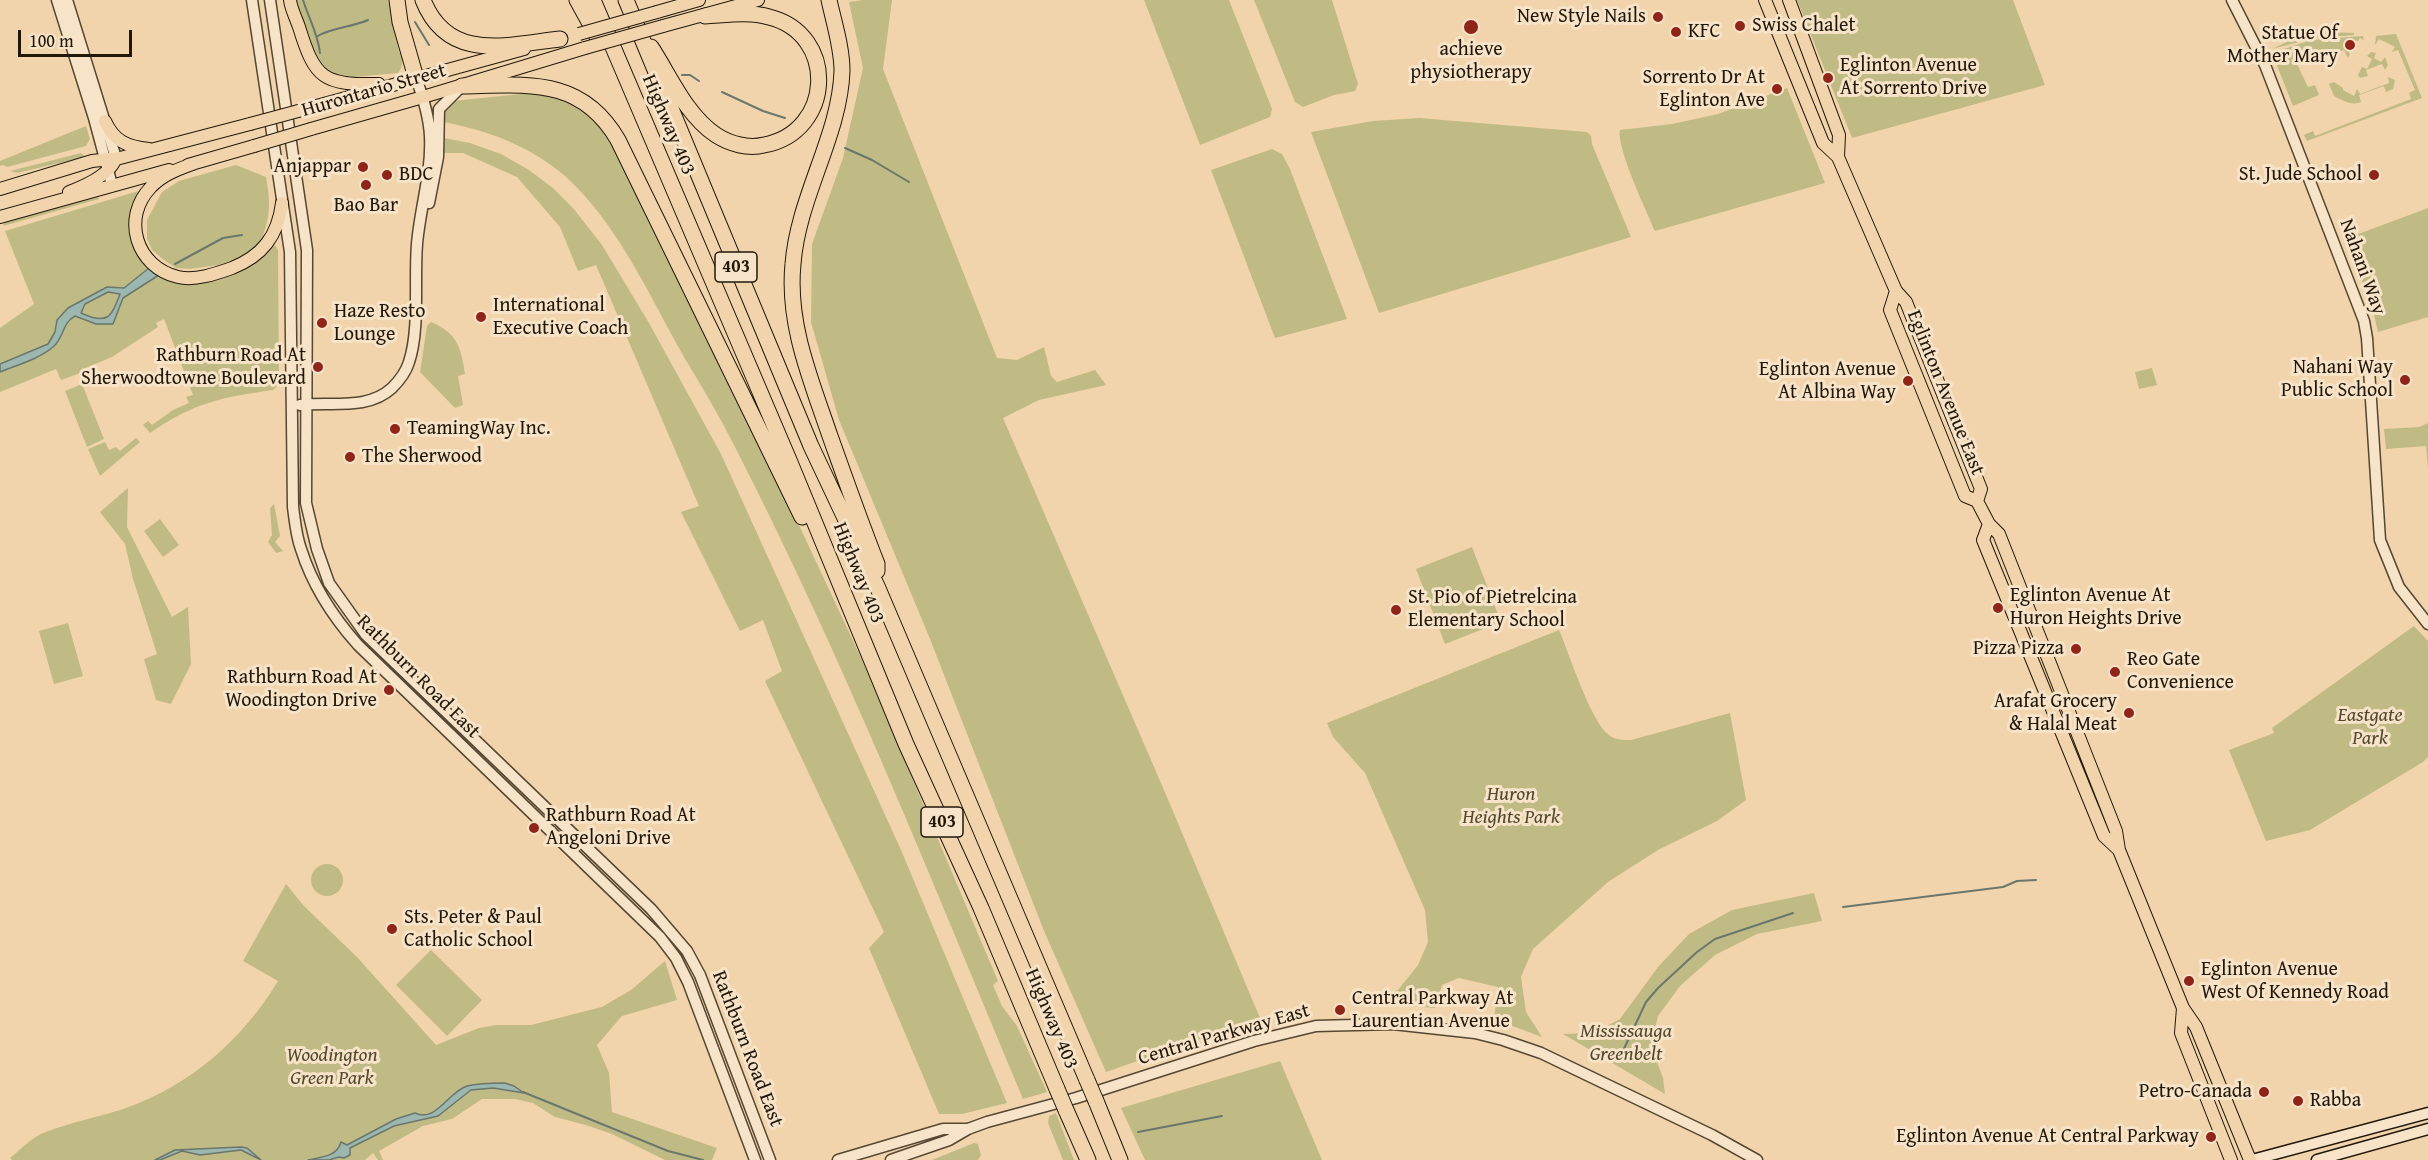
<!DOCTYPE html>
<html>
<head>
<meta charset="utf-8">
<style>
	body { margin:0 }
	#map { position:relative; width:2428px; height:1160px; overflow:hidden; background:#f1d4ab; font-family:"Gentium Book Plus",serif }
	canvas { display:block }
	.scale { position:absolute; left:18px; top:30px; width:114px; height:27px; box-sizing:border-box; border:3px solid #21180a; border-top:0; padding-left:8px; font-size:18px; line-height:21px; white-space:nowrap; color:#21180a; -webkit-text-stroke:4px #f6e3c8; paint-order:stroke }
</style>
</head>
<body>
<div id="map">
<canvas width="2428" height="1160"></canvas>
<div class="scale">100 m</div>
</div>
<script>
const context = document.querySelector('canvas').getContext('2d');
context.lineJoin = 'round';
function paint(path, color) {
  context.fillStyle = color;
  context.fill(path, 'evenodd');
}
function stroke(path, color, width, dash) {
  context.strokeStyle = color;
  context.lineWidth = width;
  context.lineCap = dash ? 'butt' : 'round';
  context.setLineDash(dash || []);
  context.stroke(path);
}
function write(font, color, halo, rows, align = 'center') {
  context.font = font + ' "Gentium Book Plus",serif';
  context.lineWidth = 6;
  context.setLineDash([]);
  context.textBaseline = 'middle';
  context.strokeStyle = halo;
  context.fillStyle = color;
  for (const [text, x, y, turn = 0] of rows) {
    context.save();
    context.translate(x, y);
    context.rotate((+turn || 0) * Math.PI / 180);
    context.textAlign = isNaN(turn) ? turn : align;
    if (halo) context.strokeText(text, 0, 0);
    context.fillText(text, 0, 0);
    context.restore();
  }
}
const green = new Path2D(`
	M295,0H388L399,52L402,53C403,61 403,67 398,73L354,77L340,75L338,78L328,73L318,63Z
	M863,0H892L883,69L997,358L1017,360L1044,347L1051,376L1057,382L1095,370L1106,385L1039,400L1003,418L1164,790L1260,1018L1106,1072L1044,931L930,639L839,420L811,322L812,244L843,158L863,68L849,2Z
	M1144,0H1229L1272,109L1270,117L1200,145Z
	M1254,0H1332L1358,84L1355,91L1334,95L1303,107L1295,102Z
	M1797,0H2013L2045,85L1852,138Z
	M2330,32L2354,33V35L2311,39L2272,49L2293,39Z
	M2396,34L2422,98L2307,141L2304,135L2313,131L2315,136L2411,99L2409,93L2415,90L2398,50L2392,52L2395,47L2379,39L2375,45L2376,36Z
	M2363,36L2364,40L2360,38L2358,41L2352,40L2345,42L2346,48L2350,54L2348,58L2344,50L2329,56L2328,53L2324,54L2323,51L2294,58L2308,87L2315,85L2319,95L2293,106L2272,53L2311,40Z
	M2371,52L2376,53L2374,58L2381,62L2385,57L2388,65L2385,70L2382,64L2366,70L2368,76L2360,78L2358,75L2362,67L2367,69L2372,59L2367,56Z
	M2388,77L2395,80L2393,89L2386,92L2384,86L2359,95L2361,102C2351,106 2344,101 2334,96L2329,84L2334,82L2343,88V90L2354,96L2357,89L2360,94L2389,83Z
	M1787,88L1825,183L1655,231C1647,212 1616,147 1620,130L1672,124L1718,114Z
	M531,90L574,103L598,122L618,153L755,431L862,660L998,981L993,985L1002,1006L1017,1026L1047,1092L1023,1099C932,881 844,660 736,449C720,417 702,387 684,357C649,295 618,224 565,176C530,146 487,130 443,122V112L453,101L530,93Z
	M1419,118L1587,132L1591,136L1592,144L1631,237L1379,313L1311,132L1373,121Z
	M86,126L90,139L86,146L7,167L3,165L0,166V161Z
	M444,138L470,143L501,154L529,170L553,188L573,208L602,245L649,323L721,454L901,850L1007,1103L962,1114H939L869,948L884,932L765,681L782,671L763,620L740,631L681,512L699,506L596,265L578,271L560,227L517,177L463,153H443Z
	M1272,149L1282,154L1290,169L1347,319L1275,338L1211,170Z
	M81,153L85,157L17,173L10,171Z
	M236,165L266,177C270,199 271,215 263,235L266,239L248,256L218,265L190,269L176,268L164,260L152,250L147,239V220L162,192L179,181Z
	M142,190L132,232L163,277C203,274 247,279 275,245L278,250L279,384L273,390C222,397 193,403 150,433L143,425L148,421L152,425L173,410L189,403L186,397L193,395L164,319L156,323L158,327L112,357L83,369V372L61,380L56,369L0,392V328L34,304L5,231Z
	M97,194L99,199L3,226L5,222Z
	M2428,208V317L2378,332L2372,306L2345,239Z
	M431,322C457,333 461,347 465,374L458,376L463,405L455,408L420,372L427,326Z
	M2152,368L2157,385L2139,389L2135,372Z
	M82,384L104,439L87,447L65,391Z
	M2428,423V468L2426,446L2386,449L2384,429L2419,427Z
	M136,438L140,442L100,476L88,449L105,442L109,450L116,447L120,451Z
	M128,488L127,527L172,617L188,607L191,664L171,704L156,700L144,659L157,654L133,579L125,544L100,512Z
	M274,504L280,536L275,542L283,551L276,553L268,542L272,535L270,508Z
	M160,519L179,545L163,557L144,531Z
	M1472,547L1501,622L1445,644L1416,569Z
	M68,623L83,676L54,684L39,631Z
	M2414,626L2428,641V757L2423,762L2310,830L2266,841L2229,750L2274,733L2272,728Z
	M1559,630C1569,653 1591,722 1609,735C1615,740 1624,740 1631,740L1730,713L1746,800L1717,821L1658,850L1608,882L1533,949L1521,977L1526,1012L1542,1037L1494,1019L1498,987L1459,978L1442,985L1435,1008L1366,1003L1398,990L1418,965L1428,942L1425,910L1365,773L1333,737L1327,723Z
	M311 880a16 16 0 1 1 32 0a16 16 0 1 1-32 0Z
	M286,884L303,905L357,957L436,1045L479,1028L496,1025H531L602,1007L631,990L665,961L677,1000L622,1016L597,1045L609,1073L612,1112L717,1148L712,1160H665L612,1134L586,1125L555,1117L533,1103L515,1099H482L452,1119L423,1126L379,1151L383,1160H378L373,1153L365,1160H12L10,1158C19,1151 29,1140 39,1135C62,1124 100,1117 126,1108C191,1085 243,1039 278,981L243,961Z
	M1814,893L1822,921L1757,934L1715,955L1680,986L1658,1016L1651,1046L1663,1078L1665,1094L1563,1034L1594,1033L1620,1019L1658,967L1689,934L1732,910Z
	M431,950L482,1000L447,1036L396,985Z
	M1280,1061L1322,1160H1145L1121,1108Z
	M1056,1113L1074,1160H1063L1048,1123L1049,1116Z
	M974,1143L978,1144L981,1155L978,1160H932Z`);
const water = new Path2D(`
	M149,268L159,275L123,298L113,324H96L75,316C62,323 64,338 53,347C39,359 17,365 0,372V364L48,344L55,332L57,320L68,308L107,287L124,288ZM108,292L120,294C111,318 107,325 81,313L85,304Z
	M505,1083L514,1086L524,1093L493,1088L471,1090L438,1116L394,1126L350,1148V1155L344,1158L339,1157L329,1160H308C321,1157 337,1157 341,1142L347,1145L396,1119L415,1113C436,1123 448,1092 467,1086C479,1083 492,1083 505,1083Z
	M241,1147L247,1148L261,1160L241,1150L200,1155L182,1151L160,1160H155L175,1150Z`);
const stream = new Path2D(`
	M303,0C309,19 318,34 320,53
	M415,22L429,45
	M318,36C330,28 353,27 368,20
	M682,75H690L699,81
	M722,92L763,111L785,118
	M845,148L872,160L909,182
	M175,264L223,238L242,235
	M1843,907L2003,887L2017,881L2036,880
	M1621,1055L1646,1002L1658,988L1697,952L1715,939L1793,913
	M523,1092L668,1151L703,1160
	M1138,1132L1222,1116`);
const tertiary = new Path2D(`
	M57,0L94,118L112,185
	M67,0L116,158
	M252,0L290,252L293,507C295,521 296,536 301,549C312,584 333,617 358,645L660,937L676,958L688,982L755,1160
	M270,0L307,250L306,503L317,549L329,583L366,635L651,909L687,951L700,975L770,1160
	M2232,0L2265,65L2364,321L2367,338L2380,540L2399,587L2428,624
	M429,203L438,157L439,109L462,86
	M300,405C330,401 367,411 392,388C399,381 406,372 409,362C420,329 414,280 417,244C420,208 432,172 430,136C429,116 423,97 416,78
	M838,1160L943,1129H967
	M891,1160L949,1140L968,1129L987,1122L1076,1098L1254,1041L1316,1026L1393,1024L1475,1033L1503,1040L1541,1053L1712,1135L1757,1160`);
const secondary = new Path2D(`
	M2252,1160L2428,1113
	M2317,1160L2428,1129`);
const primary = new Path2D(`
	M290,0C291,9 296,18 299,27C315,79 323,85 379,84
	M1765,0L1823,143L1838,157
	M1789,0L1839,135L1838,157L1896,291L1906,302L1981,489L1977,501
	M657,12L699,0
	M663,26L758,0
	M302,110L524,49
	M105,121C114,141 127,147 149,149
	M311,129L423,97L585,48
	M195,163C179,169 163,174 151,187C121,218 136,267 178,277C195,281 215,274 232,268C262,256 278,236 282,203
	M188,165L254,146
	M0,189L92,161L120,158L250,124
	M69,192C85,186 110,175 116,158
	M0,217L169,170
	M1896,291L1890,310L1965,496L1977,501L1989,524L1999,534L2116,831L2119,850L2183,1008L2196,1027L2250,1160
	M1989,524L1983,540L2104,836L2119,850
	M2183,1008L2181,1033L2231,1160`);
const motorway = new Path2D(`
	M397,0L400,22L416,78
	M423,0C448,63 507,45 560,39
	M577,0L600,42
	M593,0L789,460L906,744L981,908L1057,1089
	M626,0L811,446L877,586L1087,1080
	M829,0C834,23 842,47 842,71C840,135 798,197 793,264C787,324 811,380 830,436C845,478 860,521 877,564V571
	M651,47C670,76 686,115 716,135C730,144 748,149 764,145C834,132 838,34 769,17C749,11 725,15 705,16
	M462,86C526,85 581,76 618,140L802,517
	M1096,1101L1120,1160
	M1066,1110L1088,1160`);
const primaryBridge = new Path2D(`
	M579,34L657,12
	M585,48L663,26
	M250,124L302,110
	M254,146L311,129`);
const motorwayBridge = new Path2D(`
	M1087,1080L1096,1101
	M1057,1089L1066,1110`);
const markers = [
	[1658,17,6,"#8f2418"],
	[1740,26,6,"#8f2418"],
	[1471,27,8,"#8f2418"],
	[1676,32,6,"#8f2418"],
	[2350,45,6,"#8f2418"],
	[1828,78,6,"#8f2418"],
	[1777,89,6,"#8f2418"],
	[363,167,6,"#8f2418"],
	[387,175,6,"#8f2418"],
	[2374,175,6,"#8f2418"],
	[366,185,6,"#8f2418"],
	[481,317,6,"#8f2418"],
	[322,323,6,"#8f2418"],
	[318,367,6,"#8f2418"],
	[2405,380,6,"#8f2418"],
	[1908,381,6,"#8f2418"],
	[395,429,6,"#8f2418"],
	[350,457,6,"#8f2418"],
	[1998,608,6,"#8f2418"],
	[1396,610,6,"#8f2418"],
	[2076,649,6,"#8f2418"],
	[2115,672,6,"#8f2418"],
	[389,690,6,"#8f2418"],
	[2129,713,6,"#8f2418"],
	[534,828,6,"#8f2418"],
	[392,929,6,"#8f2418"],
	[2189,981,6,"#8f2418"],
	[1340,1010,6,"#8f2418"],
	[2264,1092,6,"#8f2418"],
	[2298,1101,6,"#8f2418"],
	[2211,1137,6,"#8f2418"]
];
const shields = [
	[736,267,42],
	[942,822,42]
];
const shieldNames = [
	["403",736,267],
	["403",942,822]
];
const poiNames = [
	["New Style Nails",1646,17,"right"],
	["Swiss Chalet",1752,26],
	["KFC",1688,32],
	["Statue Of",2338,34,"right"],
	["Mother Mary",2338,57,"right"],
	["achieve",1471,50,"center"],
	["physiotherapy",1471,73,"center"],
	["Eglinton Avenue",1840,66],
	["At Sorrento Drive",1840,89],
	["Sorrento Dr At",1765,78,"right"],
	["Eglinton Ave",1765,101,"right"],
	["Anjappar",351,167,"right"],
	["BDC",399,175],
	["St. Jude School",2362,175,"right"],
	["Bao Bar",366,206,"center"],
	["International",493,306],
	["Executive Coach",493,329],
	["Haze Resto",334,312],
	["Lounge",334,335],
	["Rathburn Road At",306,356,"right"],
	["Sherwoodtowne Boulevard",306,379,"right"],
	["Nahani Way",2393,368,"right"],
	["Public School",2393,391,"right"],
	["Eglinton Avenue",1896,370,"right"],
	["At Albina Way",1896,393,"right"],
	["TeamingWay Inc.",407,429],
	["The Sherwood",362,457],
	["Eglinton Avenue At",2010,596],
	["Huron Heights Drive",2010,619],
	["St. Pio of Pietrelcina",1408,598],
	["Elementary School",1408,621],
	["Pizza Pizza",2064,649,"right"],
	["Reo Gate",2127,660],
	["Convenience",2127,683],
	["Rathburn Road At",377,678,"right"],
	["Woodington Drive",377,701,"right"],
	["Arafat Grocery",2117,702,"right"],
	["& Halal Meat",2117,725,"right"],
	["Rathburn Road At",546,816],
	["Angeloni Drive",546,839],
	["Sts. Peter & Paul",404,918],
	["Catholic School",404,941],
	["Eglinton Avenue",2201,970],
	["West Of Kennedy Road",2201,993],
	["Central Parkway At",1352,999],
	["Laurentian Avenue",1352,1022],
	["Petro-Canada",2252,1092,"right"],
	["Rabba",2310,1101],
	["Eglinton Avenue At Central Parkway",2199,1137,"right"]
];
const streetNames = [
	["Hurontario Street",374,91,-16],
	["Highway 403",668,125,67],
	["Nahani Way",2362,267,70],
	["Eglinton Avenue East",1945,393,68],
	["Highway 403",858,573,68],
	["Rathburn Road East",418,677,45],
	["Highway 403",1051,1019,67],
	["Central Parkway East",1224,1035,-16],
	["Rathburn Road East",747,1049,69]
];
const parkNames = [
	["Eastgate",2370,716],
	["Park",2370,739],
	["Huron",1511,795],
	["Heights Park",1511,818],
	["Mississauga",1626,1032],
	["Greenbelt",1626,1055],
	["Woodington",332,1056],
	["Green Park",332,1079]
];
paint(green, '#c0bb84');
paint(water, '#9bb7af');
stroke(water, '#6a776d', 1.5);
stroke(stream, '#6a776d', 2);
stroke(tertiary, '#554732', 13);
stroke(secondary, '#21180a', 13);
stroke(primary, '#21180a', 14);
stroke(motorway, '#21180a', 17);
stroke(tertiary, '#f6e3c8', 10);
stroke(secondary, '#f6e3c8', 10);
stroke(primary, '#f1d4ab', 12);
stroke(motorway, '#f1d4ab', 15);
stroke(primaryBridge, '#21180a', 14, []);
stroke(motorwayBridge, '#21180a', 17, []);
stroke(primaryBridge, '#f1d4ab', 12);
stroke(motorwayBridge, '#f1d4ab', 15);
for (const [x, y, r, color] of markers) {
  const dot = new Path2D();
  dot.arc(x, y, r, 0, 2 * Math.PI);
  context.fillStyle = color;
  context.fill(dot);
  stroke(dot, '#f6e3c8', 2);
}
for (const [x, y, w] of shields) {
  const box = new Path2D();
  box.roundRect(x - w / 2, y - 15, w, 30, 4.5);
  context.fillStyle = '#f6e3c8';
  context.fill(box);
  stroke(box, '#21180a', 1.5);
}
write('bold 18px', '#21180a', null, shieldNames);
write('20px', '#21180a', '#f6e3c8', poiNames, 'left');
write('20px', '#21180a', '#f6e3c8', streetNames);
write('italic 20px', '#51492f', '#f6e3c8', parkNames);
</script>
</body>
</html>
